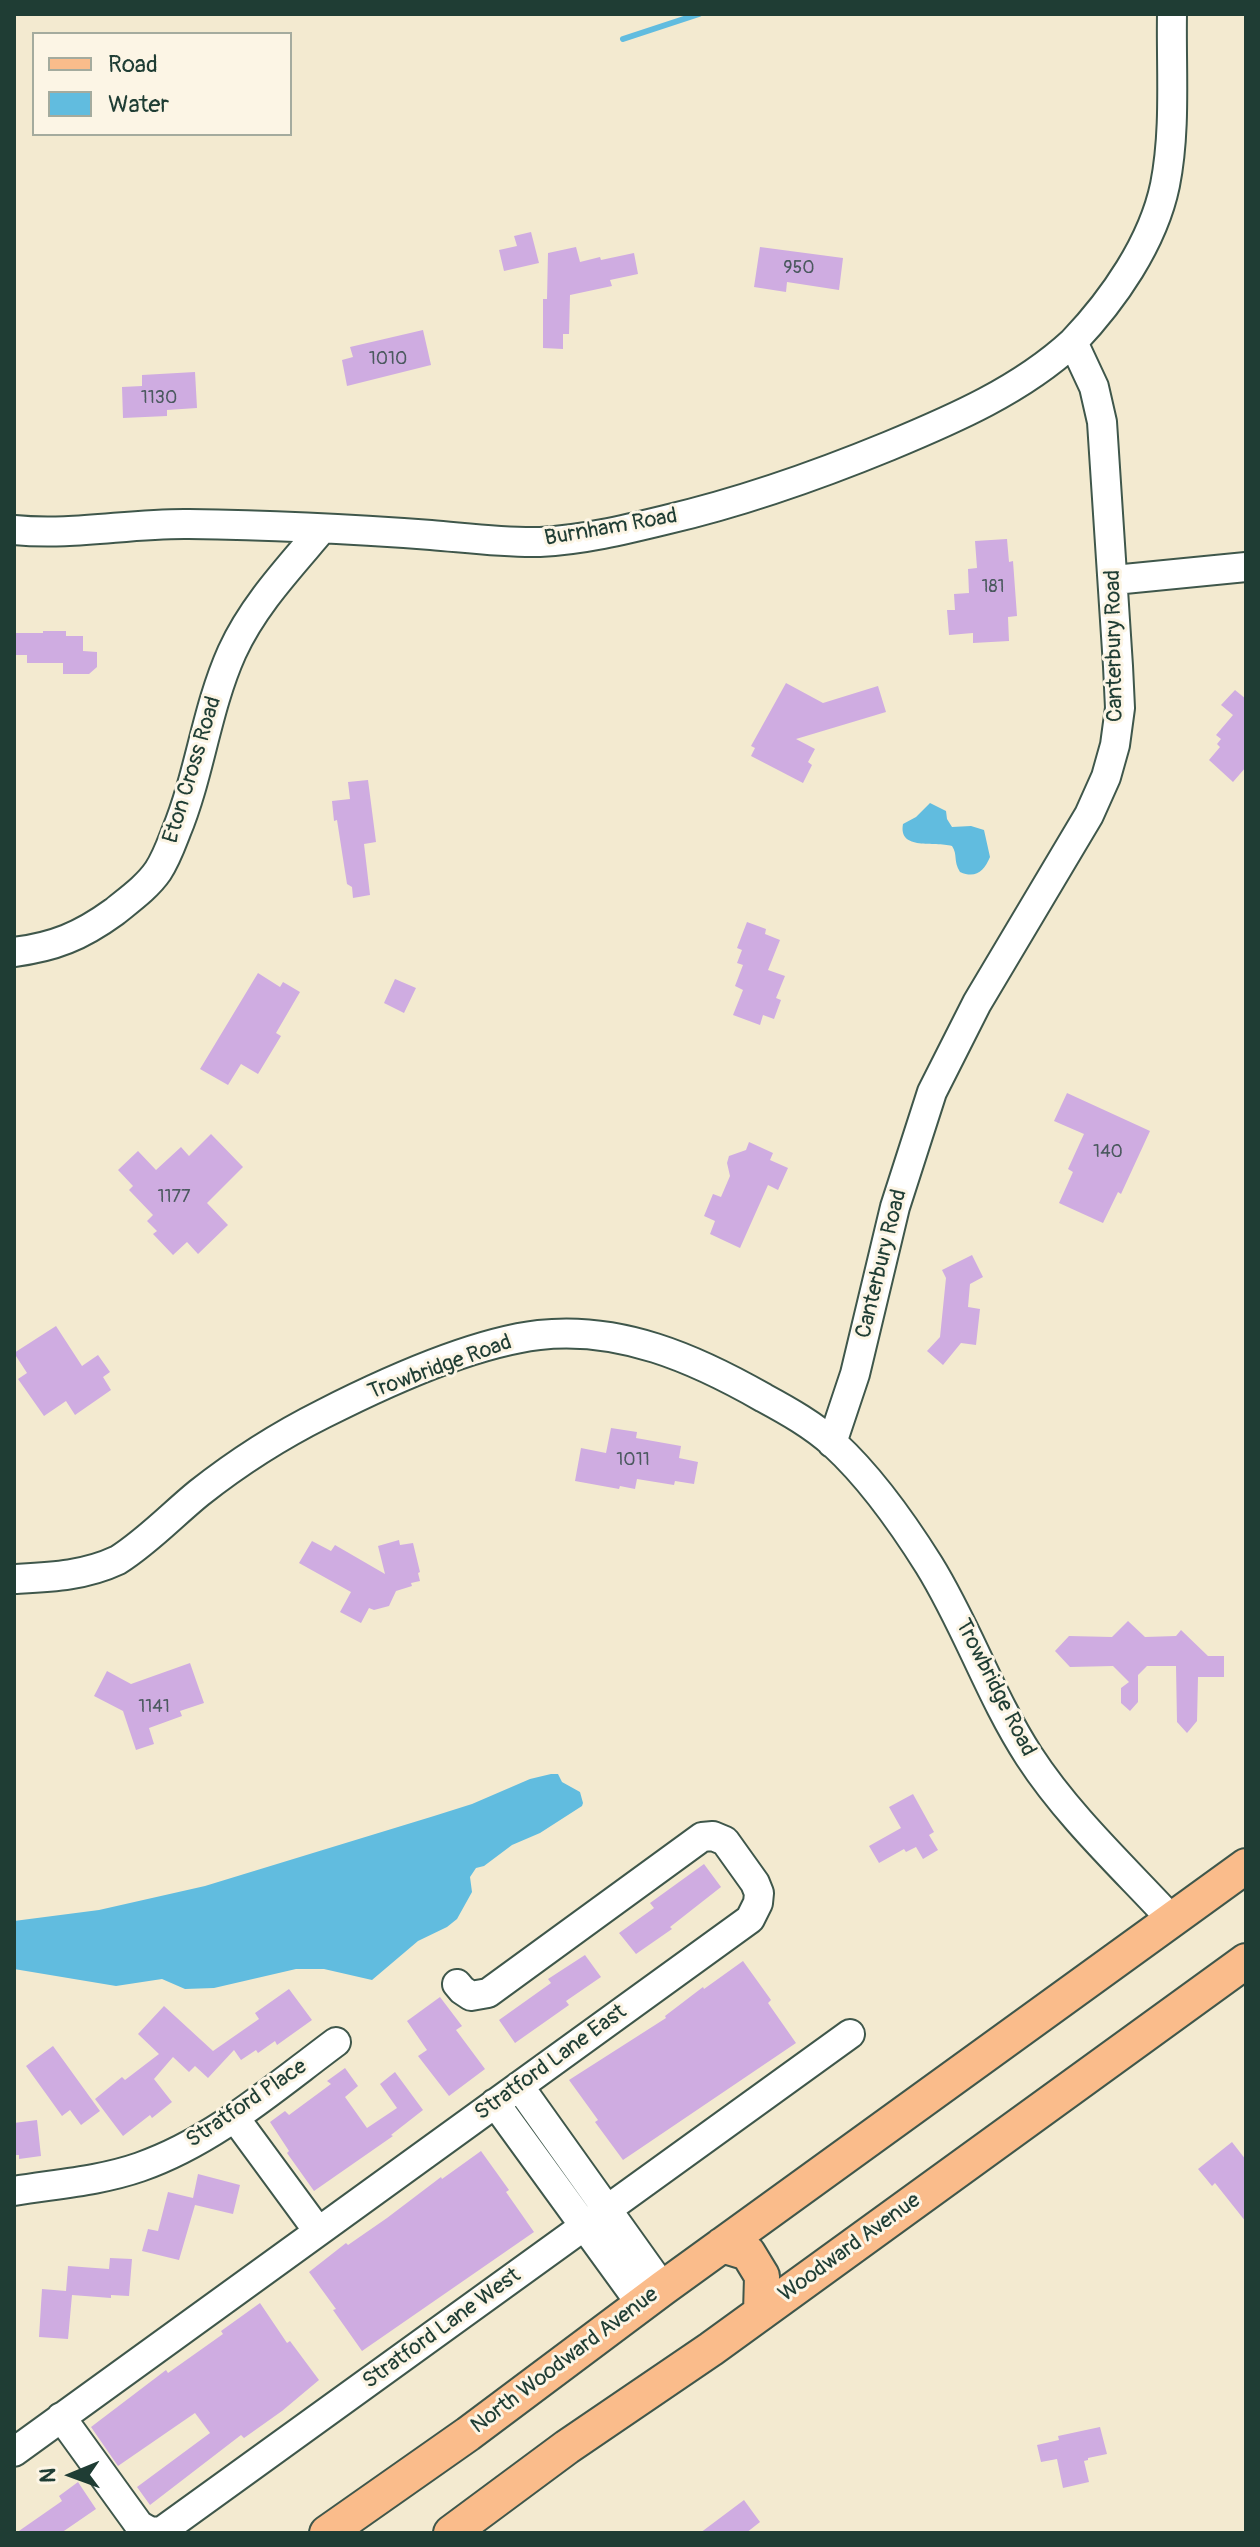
<!DOCTYPE html>
<html>
<head>
<meta charset="utf-8">
<style>
	body { margin:0 }
	#map { position:relative; width:1260px; height:2547px; overflow:hidden; background:#f3ead0; font-family:Pangolin,sans-serif }
	canvas { display:block }
	.frame { position:absolute; inset:0; border:16px solid #1f3d34; pointer-events:none }
	.legend { position:absolute; left:32px; top:32px; width:260px; height:104px; box-sizing:border-box; background:#fcf5e5; border:2px solid #a4ab9e; margin:0; padding:10px 14px; list-style:none; font-size:24px; color:#1f3d34 }
	.legend li { display:flex; align-items:center; gap:16px; height:40px }
	.legend b { width:40px; border:2px solid #a4ab9e }
	.north { position:absolute; left:32px; top:2435px; width:80px; height:80px; -webkit-text-stroke:6px #fcf5e5; paint-order:stroke; rotate:269deg; font-size:22px; font-weight:700; line-height:32px; text-align:center; color:#1f3d34 }
	.north::after { content:''; display:block; margin:auto; width:28px; height:36px; background:#1f3d34; clip-path:polygon(50% 0,100% 100%,50% 72%,0 100%) }
</style>
</head>
<body>
<div id="map">
<canvas width="1260" height="2547"></canvas>
<div class="frame"></div>
<ul class="legend">
<li><b style="height:10px;background:#fabc8b"></b>Road</li>
<li><b style="height:22px;background:#61bcdf"></b>Water</li>
</ul>
<div class="north">N</div>
</div>
<script>
const context = document.querySelector('canvas').getContext('2d');
context.lineJoin = 'round';
function paint(path, color) {
  context.fillStyle = color;
  context.fill(path, 'evenodd');
}
function stroke(path, color, width, dash) {
  context.strokeStyle = color;
  context.lineWidth = width;
  context.lineCap = dash ? 'butt' : 'round';
  context.setLineDash(dash || []);
  context.stroke(path);
}
function write(font, color, halo, rows, align = 'center') {
  context.font = font + ' Pangolin,sans-serif';
  context.lineWidth = 6;
  context.setLineDash([]);
  context.textBaseline = 'middle';
  context.strokeStyle = halo;
  context.fillStyle = color;
  for (const [text, x, y, turn = 0] of rows) {
    context.save();
    context.translate(x, y);
    context.rotate((+turn || 0) * Math.PI / 180);
    context.textAlign = isNaN(turn) ? turn : align;
    if (halo) context.strokeText(text, 0, 0);
    context.fillText(text, 0, 0);
    context.restore();
  }
}
const water = new Path2D(`
	M930,803L946,811L947,819L952,827L971,826L984,830L990,857C984,871 976,879 960,872C953,861 958,855 952,846C935,841 898,851 903,824L916,817Z
	M551,1774H558L562,1782L580,1792L583,1803L582,1806L540,1833L512,1845L484,1866L476,1868L470,1877L472,1892L457,1919L447,1927L418,1941L372,1980L324,1969H296L214,1988L185,1989L162,1979L116,1986L14,1969V1921L99,1910L205,1886L434,1816L472,1804L530,1779Z`);
const stream = new Path2D(`
	M623,39L699,14`);
const building = new Path2D(`
	M531,232L539,263L504,271L499,250L517,246L514,236Z
	M576,247L580,262L600,257L601,260L634,253L638,274L610,280L612,286L570,295L569,334H563V349L543,348V299H547L548,253Z
	M760,247L843,258L839,290L787,282L786,292L754,287Z
	M423,330L431,365L347,386L342,360L353,357L350,347Z
	M195,372L197,408L167,410V416L123,418L122,387L142,386V375Z
	M1007,539L1009,562L1013,561L1017,616L1008,617L1009,641L973,643V633L949,635L947,610H955L954,594L969,593L968,569L977,568L975,541Z
	M43,631H66V636H83V651L97,652V667L89,674H63V663H27V655H14V633H43Z
	M786,683L823,703L878,686L886,712L796,739L815,749L808,762L812,765L803,783L751,756L755,748L751,746Z
	M1235,690L1246,699V767L1233,782L1209,760L1220,747L1217,744L1221,739L1216,735L1233,715L1221,705Z
	M368,780L376,842L364,844L370,895L353,898L352,887L347,884L337,820L334,821L332,801L350,799L348,782Z
	M747,922L766,929L765,934L780,940L768,970L785,976L776,998L781,1000L774,1019L763,1015L760,1025L733,1015L743,990L735,986L743,965L737,963L742,950L737,948Z
	M258,973L280,987L283,982L300,992L276,1033L281,1036L258,1074L241,1064L228,1085L200,1069Z
	M395,979L416,988L404,1013L384,1003Z
	M1067,1093L1150,1131L1121,1194L1118,1192L1103,1223L1059,1203L1073,1172L1068,1169L1084,1134L1054,1121Z
	M211,1134L243,1167L207,1203L228,1225L198,1254L187,1242L173,1255L153,1234L157,1231L147,1221L153,1215L129,1190L133,1186L118,1170L138,1151L156,1170L181,1147L189,1156Z
	M749,1142L773,1153L770,1160L788,1168L778,1190L768,1185L740,1248L710,1234L715,1221L704,1216L713,1194L721,1197L730,1176L727,1163L729,1156L746,1150Z
	M972,1255L983,1277L970,1284L968,1307L980,1309L976,1345L961,1343L943,1365L927,1351L940,1337L946,1278L942,1270Z
	M56,1326L82,1366L98,1355L110,1372L103,1377L111,1390L75,1415L66,1401L44,1416L18,1379L27,1373L14,1353Z
	M611,1428L637,1432L636,1438L681,1446L679,1458L698,1462L694,1484L675,1481L674,1485L637,1479L635,1489L620,1486L619,1489L575,1481L581,1448L606,1453Z
	M399,1540L400,1545L413,1543L420,1572L418,1573L420,1581L411,1583L412,1586L396,1591L389,1606L374,1610L369,1608L361,1623L340,1612L351,1592L299,1563L312,1541L331,1551L335,1545L385,1574L378,1546Z
	M1128,1621L1145,1637L1176,1636L1181,1630L1208,1656H1224V1677H1198L1197,1721L1187,1733L1177,1722L1176,1666H1147L1138,1675V1702L1130,1711L1121,1703V1688L1129,1682L1113,1666L1070,1667L1055,1651L1069,1636L1112,1637Z
	M190,1663L204,1703L180,1711L182,1716L149,1728L154,1744L136,1750L123,1711L94,1696L107,1671L131,1684Z
	M913,1794L934,1832L929,1835L938,1850L923,1859L916,1847L906,1852L904,1849L879,1863L869,1846L901,1828L889,1807Z
	M704,1864L721,1887L670,1927L672,1929L636,1954L619,1933L654,1908L650,1903Z
	M585,1955L601,1977L566,2001L569,2005L515,2043L499,2020L551,1983L548,1979Z
	M743,1961L771,2000L768,2003L796,2043L623,2160L595,2122L598,2120L569,2080L666,2018L665,2016L703,1987L704,1989Z
	M289,1989L312,2020L277,2045L275,2041L258,2053L256,2050L241,2060L234,2050L208,2078L195,2066L189,2072L173,2057L154,2079L172,2102L152,2118L150,2115L123,2136L95,2099L122,2077L125,2080L159,2054L138,2034L164,2006L213,2051L259,2019L255,2013Z
	M440,1997L462,2026L456,2030L485,2069L449,2096L418,2056L427,2050L407,2021Z
	M53,2046L100,2111L81,2125L70,2110L62,2116L26,2066Z
	M345,2068L358,2086L345,2097L367,2128L397,2108L380,2084L395,2072L423,2110L391,2135L393,2136L314,2191L287,2153L289,2151L270,2122L285,2111L289,2115L331,2084L327,2081Z
	M37,2120L41,2156L19,2159V2155H14V2123Z
	M1232,2142L1246,2160V2222L1215,2183L1212,2186L1198,2169Z
	M481,2151L509,2190L506,2192L534,2232L362,2351L333,2310L336,2309L309,2272L346,2243L348,2245L387,2218L441,2177L442,2179Z
	M198,2174L240,2185L233,2214L195,2205L179,2260L142,2251L148,2229L158,2231L168,2192L193,2198Z
	M110,2258L132,2259L129,2296L111,2295V2298L72,2295L68,2339L39,2337L42,2289L66,2291L68,2266L109,2269Z
	M260,2303L287,2343L290,2341L319,2380L282,2411L244,2438L241,2435L150,2505L137,2487L210,2433L195,2413L118,2466L91,2427L166,2370L168,2373L223,2334L221,2331Z
	M1100,2427L1107,2454L1088,2458V2460L1084,2461L1089,2482L1063,2488L1057,2459L1041,2462L1037,2445L1059,2440L1058,2436Z
	M78,2482L96,2509L61,2533H16L62,2501L59,2496Z
	M744,2500L760,2522L746,2533H700Z`);
const minor = new Path2D(`
	M14,530C73,536 130,523 189,524C270,525 351,529 431,535C467,538 504,543 540,542C582,540 624,530 665,520C742,502 816,476 889,446C954,419 1021,390 1073,342
	M1114,580L1246,567
	M14,952C54,947 81,936 114,912C130,899 147,887 158,871C166,859 171,845 176,832C200,774 206,710 232,652C253,606 288,569 321,530
	M832,1443L855,1374L895,1207L932,1092L977,1003L1089,815L1106,777L1115,745L1120,708L1118,666L1102,422L1094,387L1073,342C1113,300 1153,243 1165,185C1176,130 1171,70 1172,14
	M14,1579C51,1577 84,1576 118,1560C148,1541 172,1515 199,1493C237,1463 279,1436 323,1414C384,1383 471,1343 539,1335C620,1326 694,1358 764,1398C788,1411 813,1425 834,1444C871,1478 902,1522 929,1565C967,1626 990,1696 1029,1756C1068,1816 1123,1867 1172,1920
	M519,2086L663,2288
	M495,2103L641,2304
	M235,2118L318,2231
	M14,2191C56,2184 100,2181 140,2167C214,2141 274,2088 336,2042
	M61,2417L139,2525L151,2532L162,2531L850,2034
	M14,2452L750,1919L758,1903L759,1893L755,1883L725,1841L713,1836L702,1837L488,1993L471,1996L462,1990L457,1984`);
const major = new Path2D(`
	M722,2245L748,2253L762,2276L761,2313
	M327,2533L468,2434L663,2288L1246,1866
	M451,2533L567,2447L711,2349L1246,1961`);
const numberNames = [
	["950",799,268],
	["1010",388,359],
	["1130",159,398],
	["181",993,587],
	["140",1108,1152],
	["1177",174,1197],
	["1011",633,1460],
	["1141",154,1707]
];
const streetNames = [
	["Burnham Road",611,528,-10],
	["Canterbury Road",1115,646,-91],
	["Eton Cross Road",193,770,-73],
	["Canterbury Road",882,1264,-76],
	["Trowbridge Road",440,1368,-20],
	["Trowbridge Road",995,1688,63],
	["Stratford Lane East",551,2063,-36],
	["Stratford Place",247,2104,-34],
	["Woodward Avenue",850,2248,-36],
	["Stratford Lane West",442,2329,-36],
	["North Woodward Avenue",565,2361,-37]
];
paint(water, '#61bcdf');
stroke(stream, '#61bcdf', 6);
paint(building, '#cface1');
stroke(minor, '#3f574b', 32);
stroke(major, '#3f574b', 38);
stroke(minor, '#fff', 28);
stroke(major, '#fabc8b', 34);
write('18px', '#4b595f', null, numberNames);
write('22px', '#1f3d34', '#fcf5e5', streetNames);
</script>
</body>
</html>
